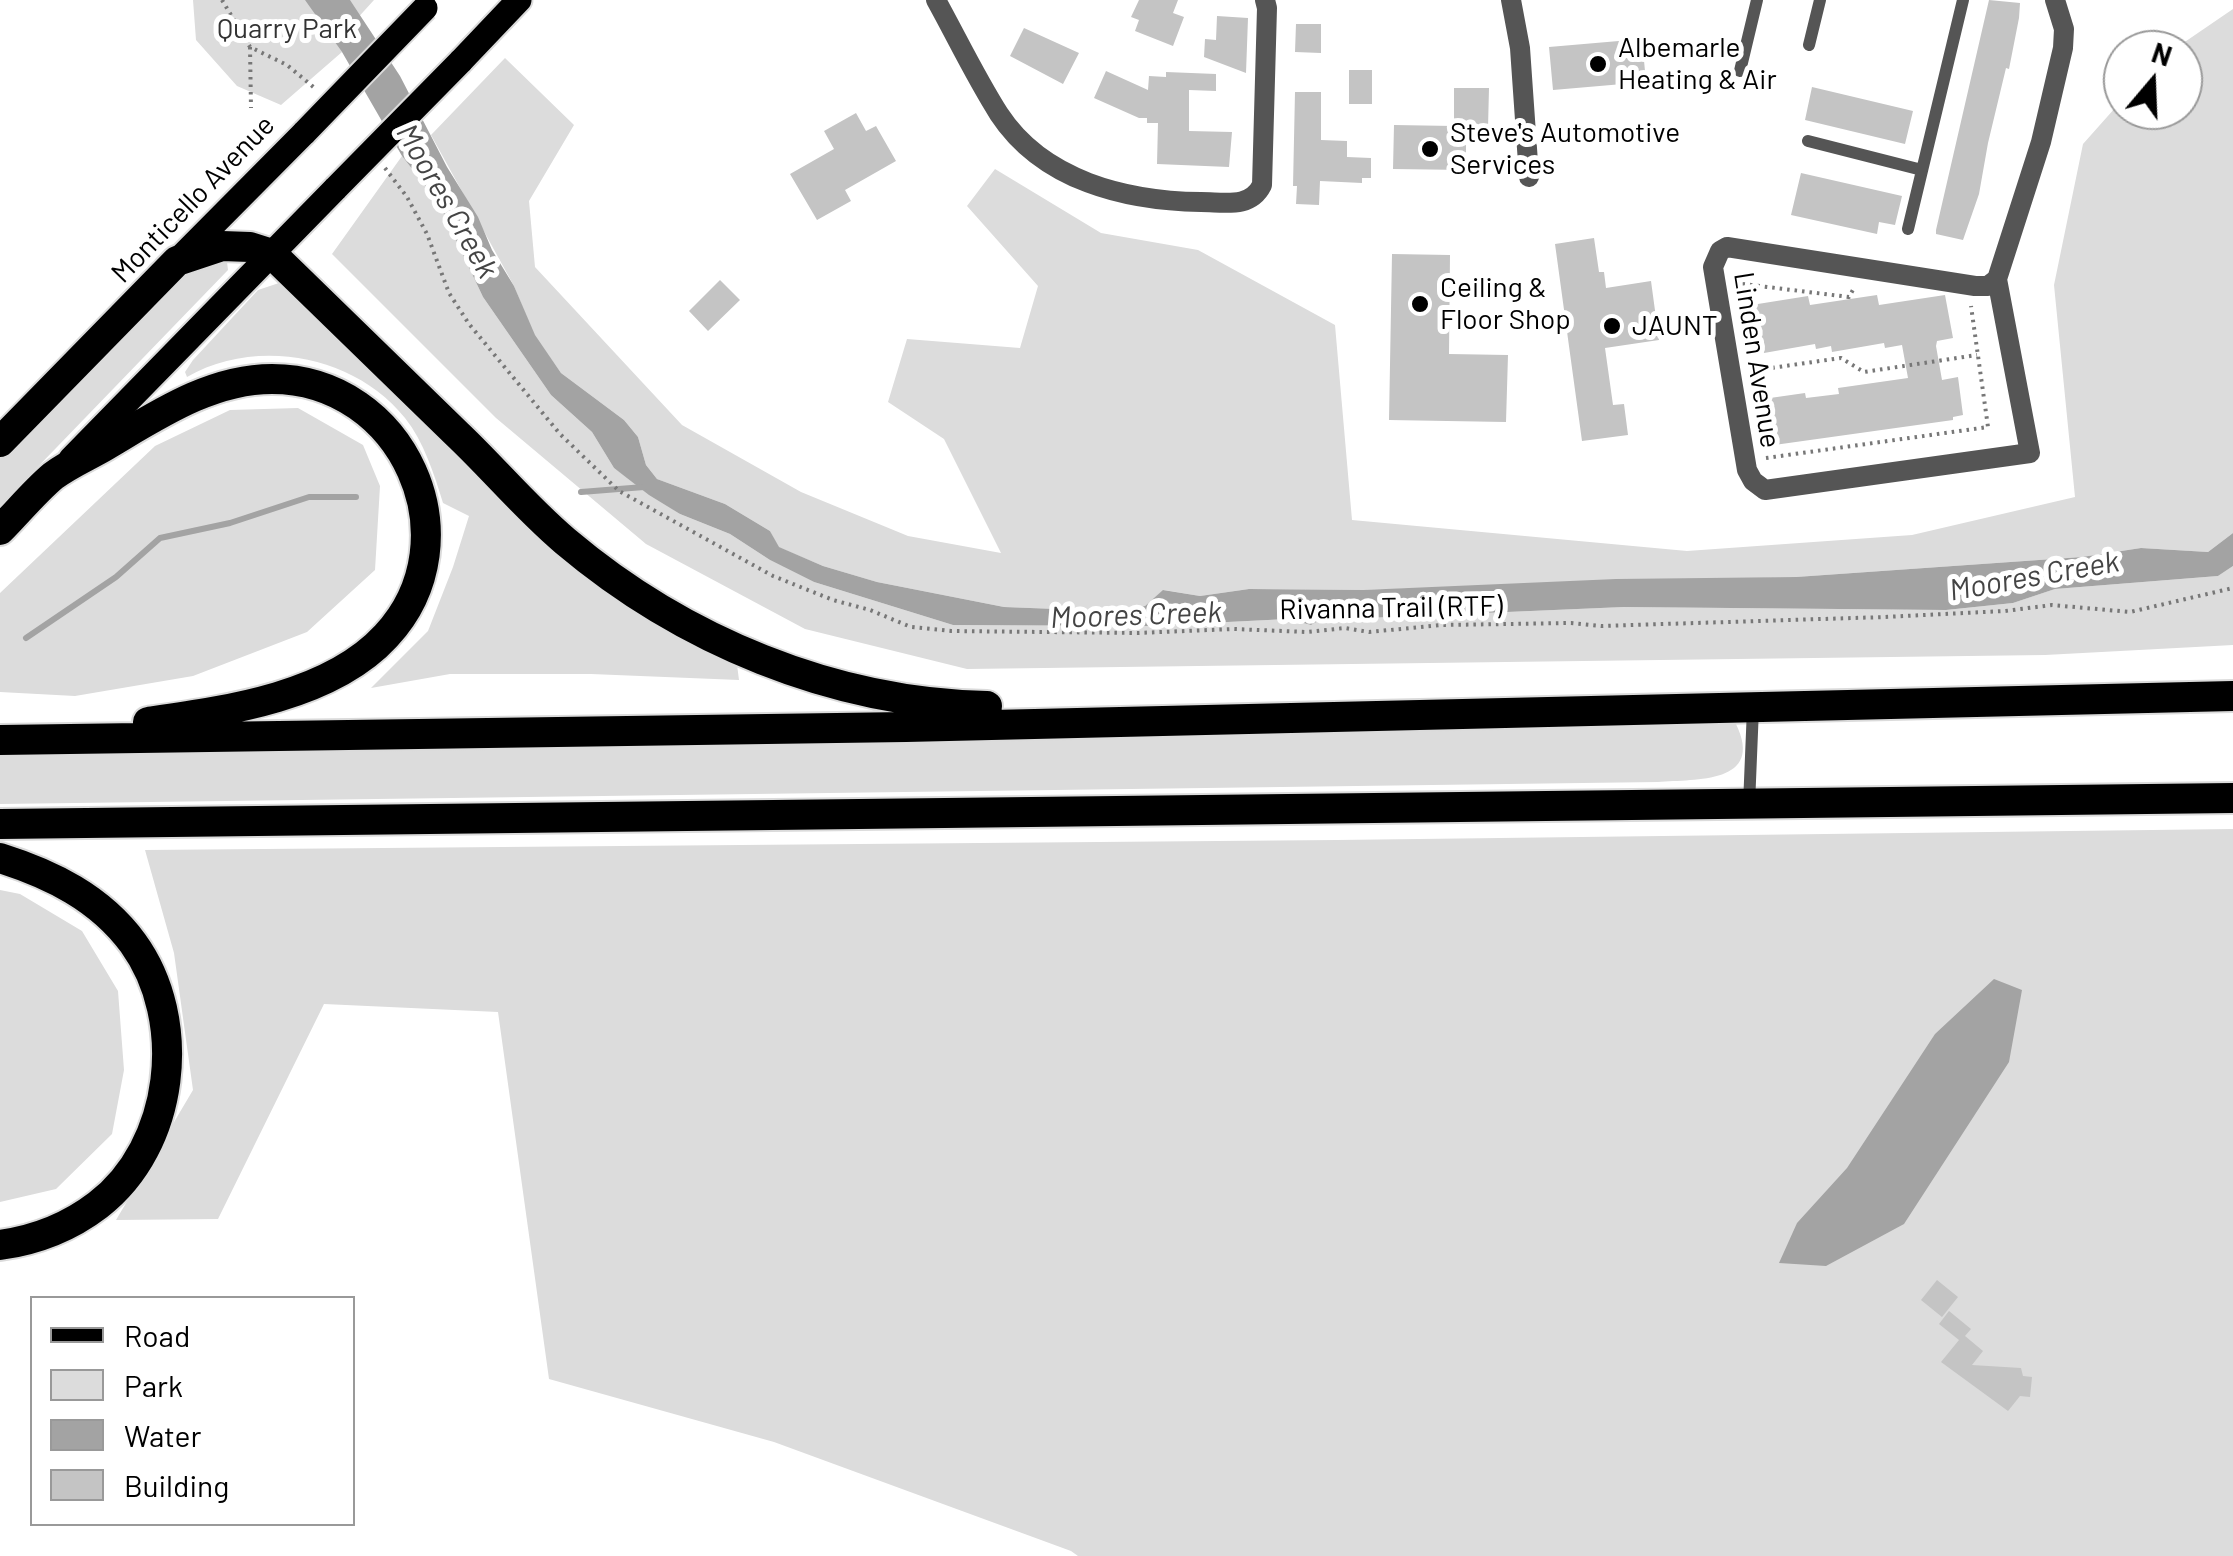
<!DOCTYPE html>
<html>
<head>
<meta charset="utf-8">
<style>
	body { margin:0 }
	#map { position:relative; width:2233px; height:1556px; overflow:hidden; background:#fff; font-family:Barlow,sans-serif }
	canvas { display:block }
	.legend { position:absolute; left:30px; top:1296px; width:325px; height:230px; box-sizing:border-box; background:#fff; border:2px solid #999; margin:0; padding:12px 18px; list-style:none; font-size:30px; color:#000 }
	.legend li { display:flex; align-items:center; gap:20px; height:50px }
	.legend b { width:50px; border:2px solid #999 }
	.north { position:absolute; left:2103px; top:30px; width:100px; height:100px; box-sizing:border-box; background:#fff; border:2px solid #999; border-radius:50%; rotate:19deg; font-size:28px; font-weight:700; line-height:40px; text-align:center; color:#000 }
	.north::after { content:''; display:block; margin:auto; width:35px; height:45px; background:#000; clip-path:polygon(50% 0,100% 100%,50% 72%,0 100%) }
</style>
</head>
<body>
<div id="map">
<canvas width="2233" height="1556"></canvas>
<ul class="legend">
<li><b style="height:12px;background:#000"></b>Road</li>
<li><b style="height:28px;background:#dcdcdc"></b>Park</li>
<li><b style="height:28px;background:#a3a3a3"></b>Water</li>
<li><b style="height:28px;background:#c4c4c4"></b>Building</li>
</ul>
<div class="north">N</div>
</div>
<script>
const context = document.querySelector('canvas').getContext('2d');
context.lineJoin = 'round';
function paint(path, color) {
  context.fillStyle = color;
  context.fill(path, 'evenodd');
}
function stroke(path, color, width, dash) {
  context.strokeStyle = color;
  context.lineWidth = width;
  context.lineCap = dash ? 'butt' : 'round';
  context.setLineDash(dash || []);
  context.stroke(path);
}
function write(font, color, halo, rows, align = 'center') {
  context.font = font + ' Barlow,sans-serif';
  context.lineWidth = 10;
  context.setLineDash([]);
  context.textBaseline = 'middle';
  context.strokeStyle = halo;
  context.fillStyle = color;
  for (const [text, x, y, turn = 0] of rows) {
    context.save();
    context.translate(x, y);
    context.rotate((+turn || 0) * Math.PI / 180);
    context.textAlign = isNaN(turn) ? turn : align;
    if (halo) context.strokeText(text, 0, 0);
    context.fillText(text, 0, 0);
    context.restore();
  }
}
const green = new Path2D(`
	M193,0H374L344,33L330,34L342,52L281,105L237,86L196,40Z
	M2233,9V533L2208,552L2141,548L2082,557L1796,577L1363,590L1249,589L1200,596L1164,590L1145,606L1108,611L1004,607L877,582L823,566L778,547L770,531L725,504L657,479L646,465L638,437L624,420L561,373L534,335L514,286L431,135L505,58L574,125L529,201L535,267L682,425L801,492L908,536L1001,553L944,439L888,402L907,339L1020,348L1038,286L967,206L995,169L1101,233L1198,250L1335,325L1352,520L1687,551L1912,535L2075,497L2054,285L2083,144L2123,99V110H2183V50H2173Z
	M402,156L438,202L483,297L551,395L592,432L614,468L680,514L730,534L770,560L814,582L953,625L1147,626L1288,619L1311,625L1320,620L1624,607L1946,610L2013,603L2055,589L2218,576L2233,566V645L2045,655L967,669L805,629L646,544L496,418L332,254Z
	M215,259L227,262L228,270L0,506V458L121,331L182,274Z
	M282,282L434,428L736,657L739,680L591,674H450L371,688L428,631L453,567L469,516L443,503C434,474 424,442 405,418C355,355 256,337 187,377L185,372L193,360L258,290Z
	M298,408L363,445L380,486L375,570L307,632L193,676L75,696L0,692V593L155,446L230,410Z
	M1722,718L1736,724C1765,784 1696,779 1658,782L0,804V754Z
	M2233,829V1556H1078L1071,1551L774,1442L549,1379L498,1012L324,1004L218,1219L116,1220L193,1090L174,953L145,850L1337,840Z
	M0,890L20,894L82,931L118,991L124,1070L112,1134L56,1189L0,1202Z`);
const water = new Path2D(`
	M305,0H350L400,76L447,167L478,217L492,250L514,286L535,335L561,373L624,420L638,437L646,465L657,479L725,504L770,531L779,547L823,566L877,582L1004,607L1108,611L1145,606L1163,590L1200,596L1249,589L1363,590L1616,579L1796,577L2082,557L2141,548L2208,552L2233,533V566L2218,576L2055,589L2013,603L1946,610L1624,607L1320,620L1311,625L1288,619L1147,626L953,625L814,582L770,560L730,534L680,514L649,495L614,468L592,432L551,395L483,297L438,202L402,156L342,52Z
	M1994,979L2022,990L2009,1062L1904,1224L1826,1266L1779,1263L1797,1223L1847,1168L1935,1034Z`);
const stream = new Path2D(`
	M581,492L644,487
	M26,638L116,577L160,538L230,523L309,497H356`);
const building = new Path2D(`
	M1139,0H1178L1173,13L1184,17L1173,46L1135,31L1139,20L1131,17Z
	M1989,0L2020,3L2019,18L2009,69L2006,68L1988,143L1979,194L1963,240L1936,234V230Z
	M1217,16L1248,18L1246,73L1204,57L1205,39L1216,40Z
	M1296,24H1321V53L1295,52Z
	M1024,28L1079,53L1063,84L1010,56Z
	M1642,39L1646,82L1553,90L1549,47Z
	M1349,70H1372V104H1349Z
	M1106,71L1148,90L1149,76L1166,77V72L1216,74V91L1189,90V131L1232,132L1229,167L1157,164L1158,123H1147V118H1139L1094,98Z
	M1812,87L1913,111L1905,144L1805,120Z
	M1454,88H1489L1488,128H1466V170L1393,169L1394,125L1454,126Z
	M1295,92H1321V140L1347,141V157L1371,158V178H1362V183L1320,181L1319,205L1296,204L1297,186H1293Z
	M856,113L866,131L876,126L896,161L845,190L851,201L817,220L790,174L834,149L824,131Z
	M1801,173L1902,196L1895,225L1879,222L1877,234L1791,215Z
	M1594,238L1599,272H1604L1606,288L1651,281L1659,340L1605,348L1613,405L1624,404L1628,435L1582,441L1555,244Z
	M1392,254L1450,255L1449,354L1508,355L1506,422L1389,420Z
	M720,280L740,300L708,331L689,311Z
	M1877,295L1879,305L1945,295L1953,338L1937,341L1936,346L1942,380L1958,377L1963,415L1953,417V420L1760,447L1754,406L1771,404L1770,398L1805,393L1806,398L1839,394L1838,388L1908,378L1902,345L1885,348L1884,343L1832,352L1831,346L1816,349L1815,344L1764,353L1762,346L1747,349L1739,307L1808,296L1810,305Z
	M1937,1280L1958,1297L1942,1317L1921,1300Z
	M1949,1311L1971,1329L1965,1336L1983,1351L1972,1365L2021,1368L2023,1376L2032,1377L2030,1397L2020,1396L2008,1411L1941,1362L1959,1340L1939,1324Z`);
const path = new Path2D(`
	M222,0L250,47L287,65L317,90
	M250,47L251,108
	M385,168L407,197L427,234L449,293L469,324L560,434L619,491L773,576L833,600L870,610L911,627L951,631L1137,633L1234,629L1307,632L1345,628L1369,632L1442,625L1571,623L1601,626L1885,617L2005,611L2052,605L2130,612L2233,588
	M1735,283L1849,297L1854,288
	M1750,371L1841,358L1864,372L1977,355
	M1766,458L1988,427L1971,306`);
const lane = new Path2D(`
	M1809,45L1820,0
	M1740,71L1757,0
	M1808,141L1922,170
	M1908,229L1963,0
	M1749,805L1753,708`);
const street = new Path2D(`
	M936,0C957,38 976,78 999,114C1043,181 1126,201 1201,202C1224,202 1250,209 1262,185L1267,8L1265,0
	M1511,0L1520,48L1529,177
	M1997,279L1988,286H1975L1727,247L1720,251L1713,267L1747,470L1753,481L1765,490L2030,453L1997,279L2041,142L2063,48L2064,29L2055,0`);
const primary = new Path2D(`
	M460,62L519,0
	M178,260L305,132
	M71,459L336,188`);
const highway = new Path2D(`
	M0,442L177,261L222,246L250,247L272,254C334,314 395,374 457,434C493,468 526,508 565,541C682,640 833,703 987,706
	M0,530C17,513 34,492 53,476C69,464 88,456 105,446C156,416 210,379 272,379C403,379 476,539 386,636C330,697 225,711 148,722
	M0,740L906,727L2233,696
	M0,824L2233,798
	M0,858C51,874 100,898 133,943C189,1020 175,1146 98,1205C68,1228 36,1240 0,1245`);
const primaryBridge = new Path2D(`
	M305,132L425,8
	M336,188L460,62`);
const markers = [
	[1598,64,10,"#000"],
	[1430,149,10,"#000"],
	[1420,304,10,"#000"],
	[1612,326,10,"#000"]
];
const parkNames = [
	["Quarry Park",287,29]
];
const poiNames = [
	["Albemarle",1618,48],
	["Heating & Air",1618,80],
	["Steve's Automotive",1450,133],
	["Services",1450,165],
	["Ceiling &",1440,288],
	["Floor Shop",1440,320],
	["JAUNT",1632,326]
];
const streetNames = [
	["Monticello Avenue",193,199,-46],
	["Linden Avenue",1757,360,81],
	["Rivanna Trail (RTF)",1391,608,-1]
];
const waterNames = [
	["Moores Creek",447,201,60],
	["Moores Creek",2034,576,-10],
	["Moores Creek",1136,615,-2]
];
paint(green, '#dcdcdc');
paint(water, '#a3a3a3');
stroke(stream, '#a3a3a3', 6);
paint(building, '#c4c4c4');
stroke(primary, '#dbdbdb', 29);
stroke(highway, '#dbdbdb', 34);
stroke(path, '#777', 4, [2.5, 5]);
stroke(lane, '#555', 12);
stroke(street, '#555', 20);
stroke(primary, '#000', 25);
stroke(highway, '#000', 30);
stroke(primaryBridge, '#dbdbdb', 29, []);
stroke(primaryBridge, '#000', 25);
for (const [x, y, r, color] of markers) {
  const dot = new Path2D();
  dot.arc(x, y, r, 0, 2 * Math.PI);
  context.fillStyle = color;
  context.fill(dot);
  stroke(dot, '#fff', 4);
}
write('28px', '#333', '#fff', parkNames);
write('28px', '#000', '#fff', poiNames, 'left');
write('28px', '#000', '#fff', streetNames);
write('italic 30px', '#444', '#fff', waterNames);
</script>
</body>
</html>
